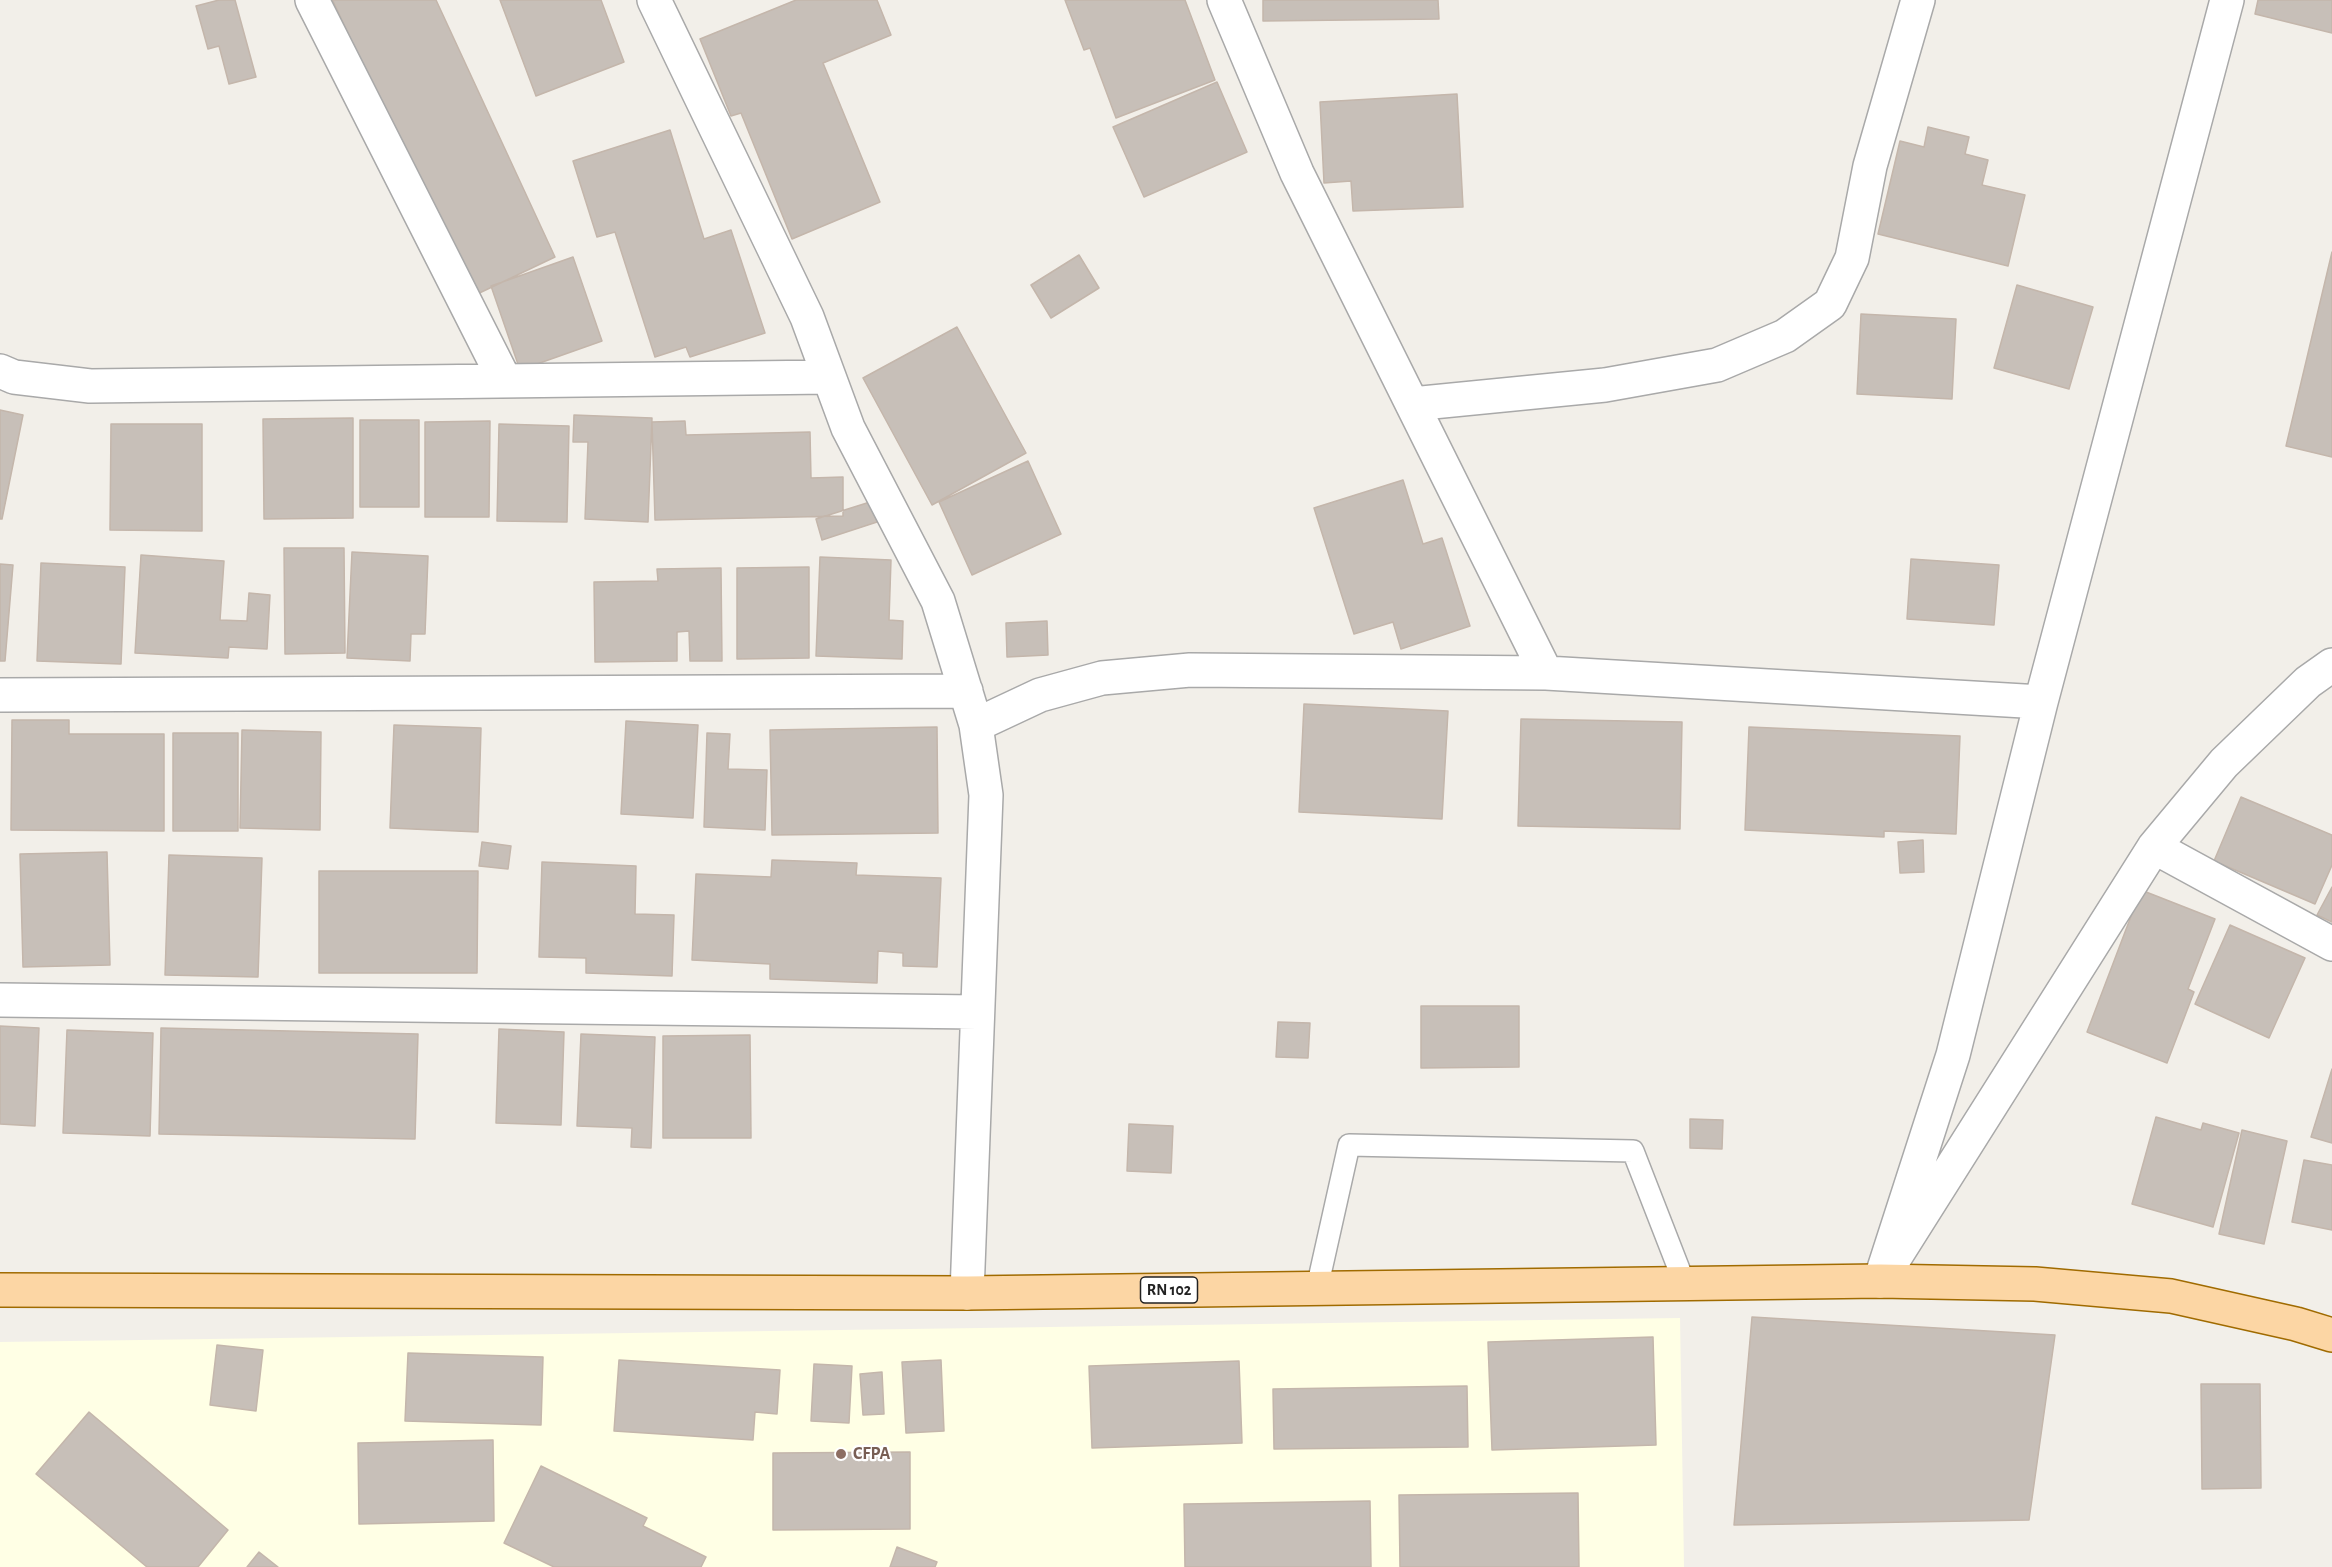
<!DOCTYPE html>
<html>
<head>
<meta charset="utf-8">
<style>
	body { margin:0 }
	canvas { display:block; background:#f2efe9 }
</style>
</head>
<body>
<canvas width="2332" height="1567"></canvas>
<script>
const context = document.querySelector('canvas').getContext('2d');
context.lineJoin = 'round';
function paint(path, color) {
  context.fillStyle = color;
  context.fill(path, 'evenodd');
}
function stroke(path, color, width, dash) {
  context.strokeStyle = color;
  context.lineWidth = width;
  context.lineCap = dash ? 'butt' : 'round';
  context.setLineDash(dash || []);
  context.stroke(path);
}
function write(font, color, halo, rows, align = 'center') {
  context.font = font + ' "Alegreya Sans",sans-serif';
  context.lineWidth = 4.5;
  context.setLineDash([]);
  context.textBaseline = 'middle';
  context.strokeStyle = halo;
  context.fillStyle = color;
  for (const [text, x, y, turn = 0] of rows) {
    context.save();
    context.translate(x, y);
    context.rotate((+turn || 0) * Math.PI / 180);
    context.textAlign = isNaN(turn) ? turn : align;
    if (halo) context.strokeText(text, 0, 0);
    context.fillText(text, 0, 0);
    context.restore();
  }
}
const education = new Path2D(`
	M1680,1318L1684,1567H0V1342Z`);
const building = new Path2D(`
	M219,0H235L256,77L229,84L219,46L208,49L196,6Z
	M323,0H436L555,257L471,297L333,1L325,5Z
	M500,0H601L624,62L536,96Z
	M796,0H877L891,35L823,63L880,202L792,239L741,113L731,116L700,39Z
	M1065,0H1185L1215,80L1116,118L1090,48L1084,50Z
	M1263,0H1438L1439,19L1263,21Z
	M2258,0H2332V33L2255,14Z
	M1217,82L1247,152L1144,197L1113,127Z
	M1457,94L1463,207L1353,211L1351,181L1324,183L1320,102Z
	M1928,127L1969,137L1965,154L1988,160L1982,185L2025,195L2008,266L1878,234L1900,141L1924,147Z
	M670,130L704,239L731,230L765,333L690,357L686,347L655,357L615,232L597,237L573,161Z
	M2332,252V457L2286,446Z
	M1079,255L1099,288L1051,318L1031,285Z
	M573,257L602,341L520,370L491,286Z
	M2017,285L2093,307L2069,389L1994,368Z
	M1861,314L1956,319L1952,399L1857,394Z
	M957,327L1026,453L932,505L863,378Z
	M0,410L23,415L2,519H0Z
	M574,415L652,418L648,522L585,519L588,442H573Z
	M353,418V518L264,519L263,419Z
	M360,420H419V507H360Z
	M490,421L489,517H425V422Z
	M685,421L686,435L810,432L811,478L843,477V516L655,520L652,422Z
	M111,424H202V531L110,530Z
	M499,424L569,426L567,522L497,521Z
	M1028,461L1061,534L972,575L939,502Z
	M1403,480L1423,544L1442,538L1470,626L1401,649L1393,622L1354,634L1314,508Z
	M870,502L877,522L822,540L816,519Z
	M284,548H344L345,653L285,654Z
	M352,552L428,556L425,634H411L410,661L347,658Z
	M141,555L224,561L220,620L247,621L249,593L270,595L267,649L229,647L228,658L135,653Z
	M820,557L891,560L889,620L903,621L902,659L816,656Z
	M1911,559L1999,565L1994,625L1907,619Z
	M41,563L125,567L121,664L37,661Z
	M0,564L13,565L5,661H0Z
	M809,567V658L737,659V568Z
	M721,568L722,661H690L689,631L677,632V661L595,662L594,582L658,581L657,569Z
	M1047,621L1048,655L1007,657L1006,623Z
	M1304,704L1448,711L1442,819L1299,812Z
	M1521,719L1682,722L1680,829L1518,826Z
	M12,720H69V734H164V831L11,830Z
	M626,721L698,725L693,818L621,814Z
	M394,725L481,728L478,832L390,828Z
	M937,727L938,833L772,835L770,730Z
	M1749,727L1960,736L1956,834L1884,831V837L1745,830Z
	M242,730L321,732L320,830L240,828Z
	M173,733H238V831H173Z
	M707,733L730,734L728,769L767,770L765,830L704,827Z
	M2241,797L2332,835V865L2315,904L2214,861Z
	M1923,840L1924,872L1900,873L1898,842Z
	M482,842L511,846L508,869L479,866Z
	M107,852L110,965L23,967L20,854Z
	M169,855L262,858L258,977L165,975Z
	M772,860L857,863L856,875L941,878L937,967L903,966V953L878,951L877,983L770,979V964L692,960L696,874L771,877Z
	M542,862L636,866L635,914L674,915L672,976L586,973V958L539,957Z
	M319,871H478L477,973H319Z
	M2332,887V922L2317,915Z
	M2141,890L2215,919L2188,989L2194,992L2167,1063L2087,1032Z
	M2230,925L2305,958L2269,1038L2195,1004Z
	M1421,1006H1519V1067L1421,1068Z
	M1278,1022L1310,1023L1308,1058L1276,1057Z
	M0,1026L39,1028L35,1126L0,1124Z
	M161,1028L418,1034L415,1139L159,1134Z
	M499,1029L564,1032L561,1125L496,1123Z
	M67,1030L153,1033L150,1136L63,1133Z
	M581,1034L655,1037L651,1148L631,1147L632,1128L577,1126Z
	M750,1035L751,1138H663V1036Z
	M2332,1069V1143L2311,1137Z
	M2156,1117L2201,1130L2203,1123L2239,1133L2213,1227L2132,1204Z
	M1690,1119L1723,1120L1722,1149L1690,1148Z
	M1129,1124L1173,1126L1171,1173L1127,1171Z
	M2242,1130L2287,1141L2264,1244L2219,1234Z
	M2304,1160L2332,1165V1230L2292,1222Z
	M1752,1317L2055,1335L2029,1520L1734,1525Z
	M1653,1337L1656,1445L1492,1450L1488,1342Z
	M217,1345L263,1350L256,1411L210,1405Z
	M408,1353L543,1357L541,1425L405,1421Z
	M619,1360L780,1370L777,1414L755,1412L753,1440L614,1431Z
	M941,1360L944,1431L906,1433L902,1362Z
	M1239,1361L1242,1443L1092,1448L1089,1366Z
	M814,1364L852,1366L849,1423L811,1421Z
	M882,1372L884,1414L863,1415L860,1374Z
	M2201,1384H2260L2261,1488L2202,1489Z
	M1467,1386L1468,1447L1274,1449L1273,1389Z
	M89,1412L228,1530L198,1567H147L36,1474Z
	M493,1440L494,1521L359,1524L358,1443Z
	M910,1452V1529L773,1530V1453Z
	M541,1466L647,1518L643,1526L706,1557L701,1567H554L504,1543Z
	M1578,1493L1579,1567H1400L1399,1495Z
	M1370,1501L1371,1567H1185L1184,1504Z
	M897,1547L937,1562L935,1567H890Z
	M259,1552L278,1567H247Z`);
const service = new Path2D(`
	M1317,1288L1349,1145L1633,1151L1684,1282`);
const minor = new Path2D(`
	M312,0L505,381
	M654,0L807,317L848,428L938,601L976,725L986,795L967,1293
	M1224,0L1297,173L1546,673
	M2227,0L2041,702L1953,1055L1880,1281L2154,847L2224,763L2308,682L2332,665
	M0,371L14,377L90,386L829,377
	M1412,404L1605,385L1717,365L1785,336L1830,304L1852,258L1870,166L1918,0
	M0,695L966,691
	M976,725L1040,695L1102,678L1190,670L1546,673L2041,702
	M2154,847L2332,944
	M0,1000L977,1012`);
const primary = new Path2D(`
	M0,1290L967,1293L1880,1281L2035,1284L2171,1296L2296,1324L2332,1335`);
const markers = [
	[841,1454,6,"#8d6e63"]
];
const shields = [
	[1169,1290,57]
];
const shieldNames = [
	["RN 102",1169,1290]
];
const educationNames = [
	["CFPA",853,1454]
];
paint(education, '#ffffe5');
paint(building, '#c7bfb8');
stroke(building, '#c4b6ab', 1.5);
stroke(service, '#a9a9a9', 24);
stroke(minor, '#a9a9a9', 36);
stroke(primary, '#a06b00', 36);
stroke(service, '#fff', 21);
stroke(minor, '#fff', 33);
stroke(primary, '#fcd6a4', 33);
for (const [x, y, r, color] of markers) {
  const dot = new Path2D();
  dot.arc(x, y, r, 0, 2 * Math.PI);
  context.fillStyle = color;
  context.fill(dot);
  stroke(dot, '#fff', 2);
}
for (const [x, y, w] of shields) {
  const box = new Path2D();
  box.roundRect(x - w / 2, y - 13, w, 26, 4.5);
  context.fillStyle = '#fff';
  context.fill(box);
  stroke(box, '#222', 1.5);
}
write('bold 16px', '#222', null, shieldNames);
write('bold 18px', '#785e54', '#fff', educationNames, 'left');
</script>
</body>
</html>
